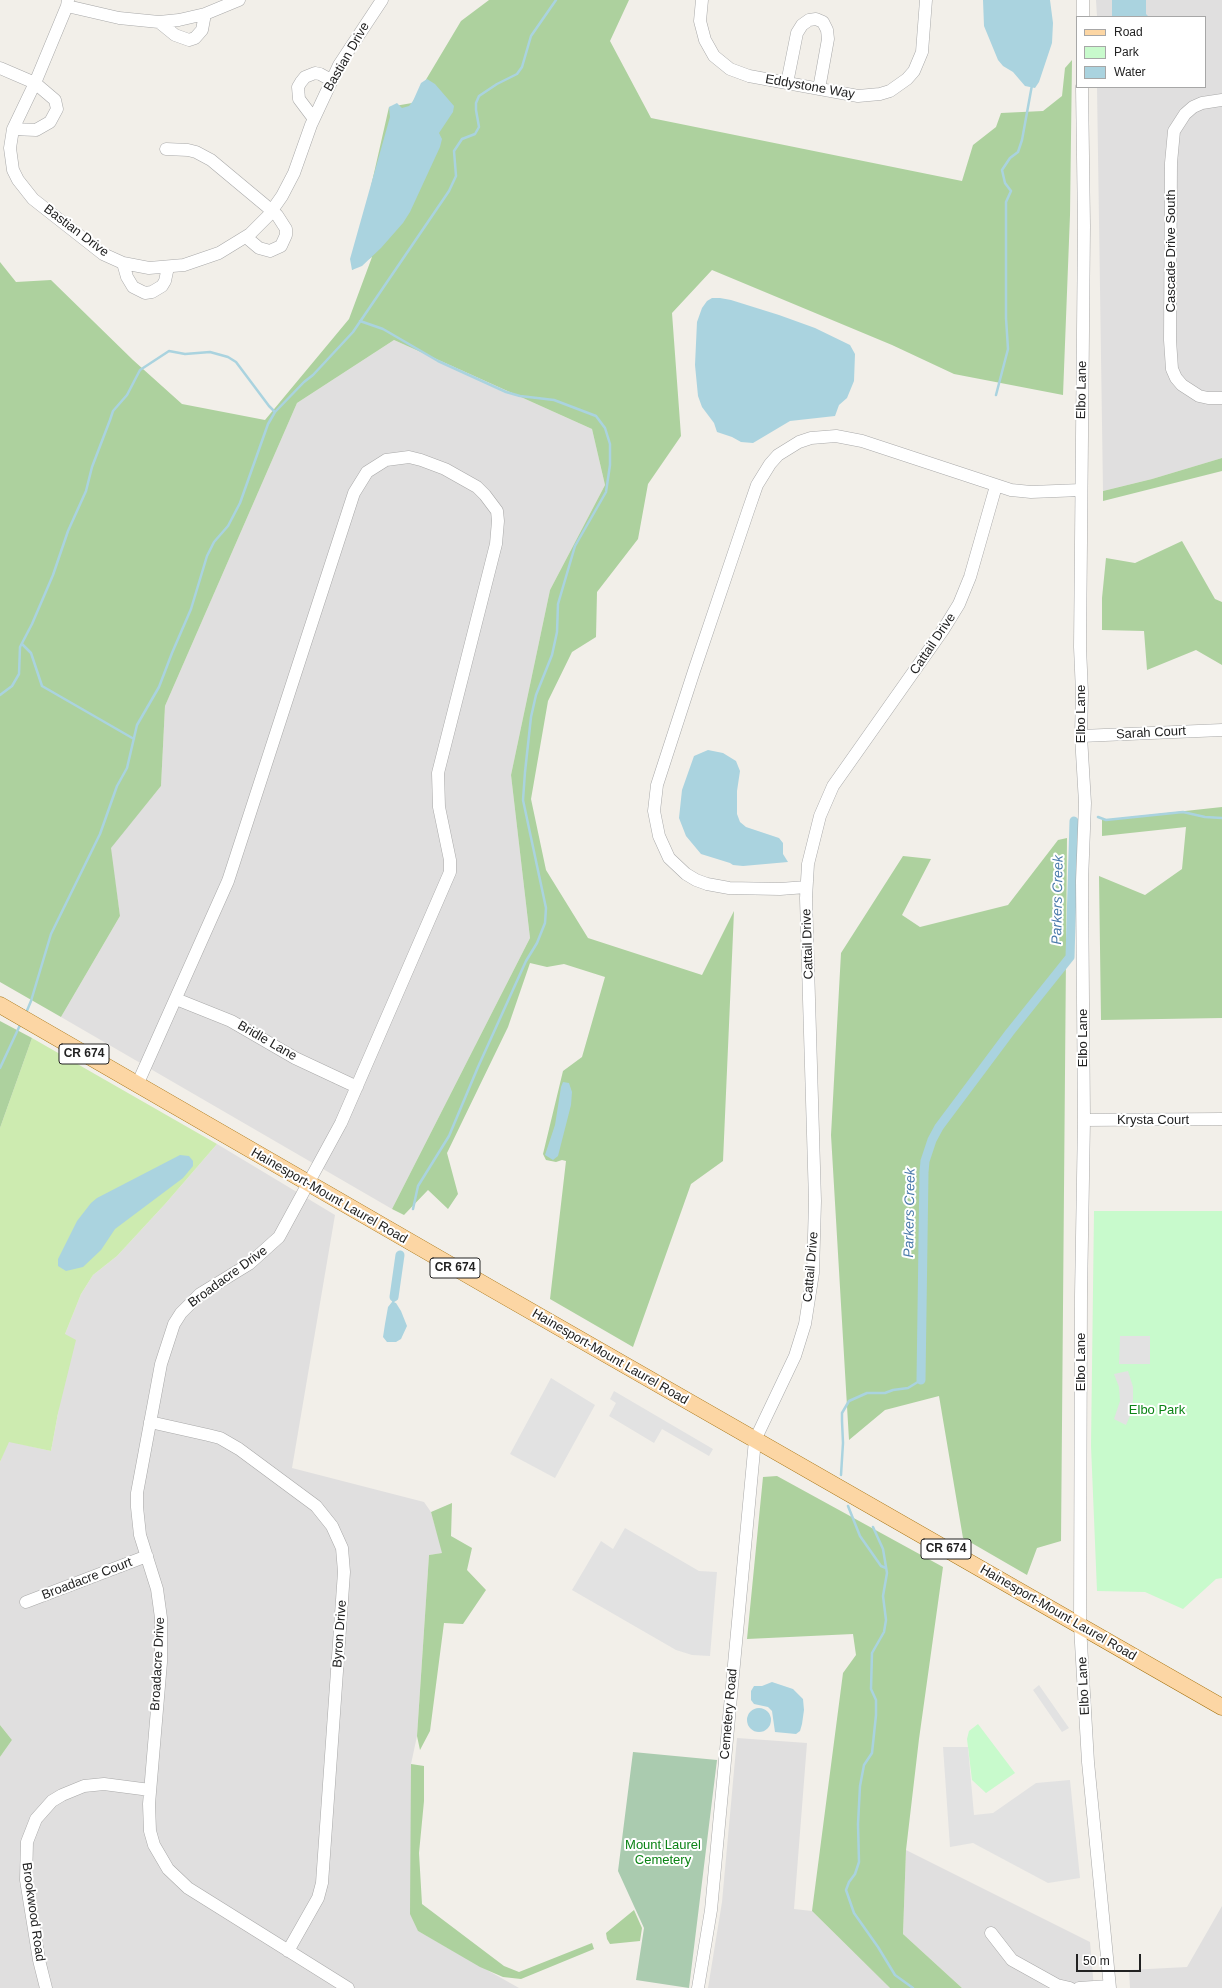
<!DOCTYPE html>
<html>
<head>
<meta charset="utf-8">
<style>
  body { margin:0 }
  #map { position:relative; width:1222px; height:1988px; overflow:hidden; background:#f2efe9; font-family:Arial,sans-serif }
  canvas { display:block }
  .legend { position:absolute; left:1076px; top:16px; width:130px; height:72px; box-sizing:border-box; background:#fff; border:1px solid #a7a7a7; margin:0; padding:5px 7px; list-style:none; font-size:12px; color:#222 }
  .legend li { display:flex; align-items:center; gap:8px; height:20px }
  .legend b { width:20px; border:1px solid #a7a7a7 }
  .scale { position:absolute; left:1076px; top:1954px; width:65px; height:18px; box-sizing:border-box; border:2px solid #222; border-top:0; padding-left:5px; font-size:12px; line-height:14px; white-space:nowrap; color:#222; -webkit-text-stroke:3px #fff; paint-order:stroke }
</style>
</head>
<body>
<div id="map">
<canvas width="1222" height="1988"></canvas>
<ul class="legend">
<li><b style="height:5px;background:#fcd6a4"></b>Road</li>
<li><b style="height:11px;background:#c8facc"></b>Park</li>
<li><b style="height:11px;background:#aad3df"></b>Water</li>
</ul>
<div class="scale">50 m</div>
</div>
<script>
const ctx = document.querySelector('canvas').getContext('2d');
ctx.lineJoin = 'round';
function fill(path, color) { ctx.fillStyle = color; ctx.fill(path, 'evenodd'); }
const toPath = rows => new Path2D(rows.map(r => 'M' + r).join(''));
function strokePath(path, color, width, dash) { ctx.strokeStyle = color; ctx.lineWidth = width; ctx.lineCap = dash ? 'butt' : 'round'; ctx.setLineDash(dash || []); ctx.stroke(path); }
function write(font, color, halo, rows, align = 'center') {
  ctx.font = font + ' Arial,sans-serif'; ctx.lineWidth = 4; ctx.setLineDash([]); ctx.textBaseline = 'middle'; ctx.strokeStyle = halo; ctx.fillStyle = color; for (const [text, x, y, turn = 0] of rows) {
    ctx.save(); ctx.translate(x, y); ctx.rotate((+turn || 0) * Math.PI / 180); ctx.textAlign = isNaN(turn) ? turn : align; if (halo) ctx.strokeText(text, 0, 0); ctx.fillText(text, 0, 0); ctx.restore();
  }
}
const residential = toPath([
  [1096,0,1222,0,1222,458,1152,479,1103,491,1097,87,1205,87,1205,17,1097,17],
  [394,340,592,429,605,485,550,590,511,775,530,938,392,1209,61,1017,120,916,110,848,161,786,165,706,297,403],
  [217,1144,335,1215,292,1468,424,1502,431,1512,443,1553,429,1555,417,1736,411,1764,418,1931,519,1988,0,1988,0,1757,12,1740,0,1725,0,1462,8,1441,51,1451,58,1413,65,1334,81,1294,93,1275,117,1256,166,1203],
  [737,1738,807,1743,794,1909,812,1911,890,1988,708,1988,722,1902],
  [906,1850,1090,1942,1094,1988,962,1988,903,1934],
  [1222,1906,1222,1988,1130,1988,1129,1970,1187,1967]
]);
const grass = toPath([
  [32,1038,217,1144,166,1203,117,1256,93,1275,81,1294,65,1334,76,1340,58,1413,51,1451,9,1442,0,1462,0,1128]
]);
const forest = toPath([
  [489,0,629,0,610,41,651,118,962,181,973,145,996,127,1001,113,1043,111,1062,96,1065,68,1072,60,1070,215,1063,395,954,374,892,345,712,270,672,313,681,436,648,484,638,539,597,592,596,637,572,652,548,701,531,799,546,870,588,938,702,975,734,911,723,1161,691,1184,633,1347,550,1299,566,1161,562,1160,556,1162,546,1160,543,1154,563,1071,582,1057,605,977,564,964,547,967,530,963,508,1027,447,1153,458,1194,448,1209,428,1190,404,1215,392,1209,530,938,511,775,550,590,605,485,592,429,394,340,297,403,165,706,161,786,111,848,120,916,61,1017,0,982,0,262,16,282,51,280,133,360,182,404,265,420,349,319,372,257,352,270,389,107,412,103,461,21],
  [1222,458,1222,471,1103,501,1103,491,1152,479],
  [1182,541,1215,599,1222,602,1222,665,1196,650,1147,670,1144,631,1102,630,1102,598,1106,558,1135,563],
  [1222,807,1222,1018,1101,1020,1099,876,1145,895,1182,869,1186,827,1102,836,1102,820],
  [1067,838,1061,1541,1037,1548,1027,1575,963,1538,939,1396,885,1410,849,1440,831,1135,841,953,903,856,931,859,902,915,920,927,1008,905,1058,840],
  [0,1021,32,1038,0,1128],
  [777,1476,943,1567,919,1739,906,1850,903,1934,962,1988,890,1988,812,1911,843,1673,856,1655,853,1634,747,1639,763,1477],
  [452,1503,451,1536,472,1548,467,1570,486,1590,463,1624,444,1623,430,1731,420,1750,417,1736,429,1555,442,1553,431,1512],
  [0,1725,12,1740,0,1757],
  [411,1764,424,1766,424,1801,419,1853,422,1904,504,1966,519,1972,592,1943,594,1949,521,1979,503,1977,480,1967,418,1931,410,1914],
  [634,1910,642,1928,640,1941,610,1944,607,1939,606,1933]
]);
const cemetery = toPath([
  [633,1752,717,1760,689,1988,636,1980,644,1928,618,1871]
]);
const park = toPath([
  [1094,1211,1222,1211,1222,1578,1216,1579,1183,1609,1145,1592,1097,1591,1091,1446],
  [978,1724,1015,1773,986,1793,972,1780,967,1739,969,1731]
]);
const parking = toPath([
  [1120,1336,1150,1336,1150,1364,1119,1364],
  [1128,1371,1133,1387,1133,1399,1132,1411,1126,1425,1114,1419,1120,1401,1119,1387,1114,1374],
  [551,1378,595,1405,555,1478,510,1454],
  [614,1391,713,1449,709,1456,662,1429,654,1443,609,1416,616,1403,610,1399],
  [625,1528,699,1571,717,1572,710,1656,692,1655,676,1650,572,1590,601,1541,613,1549],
  [1039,1685,1069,1728,1062,1732,1033,1690],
  [943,1747,968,1747,974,1815,993,1813,1036,1783,1070,1780,1080,1878,1048,1883,973,1843,950,1847]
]);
const water = toPath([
  [983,0,1050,0,1053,23,1052,43,1039,82,1035,88,1025,86,1013,72,1003,66,998,60,984,26],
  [1112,0,1146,0,1146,14,1149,17,1112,17],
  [427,79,435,84,454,106,453,112,439,133,442,139,440,147,410,212,403,223,381,248,362,266,352,270,350,259,390,117,389,107,397,103,402,108,409,106,413,101,421,83],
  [712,298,720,298,731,300,779,315,815,328,850,345,855,354,854,381,847,398,839,405,835,416,790,421,753,443,741,442,732,437,717,432,714,423,702,407,698,396,695,365,697,322,702,308,707,301],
  [708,750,723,753,736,761,740,771,737,791,737,814,740,822,746,827,779,838,783,843,783,854,788,862,743,866,733,865,730,863,701,854,686,836,679,818,682,790,694,756],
  [563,1082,569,1083,572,1092,571,1105,558,1156,553,1160,545,1155,555,1125,561,1087],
  [180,1155,189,1156,193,1161,193,1166,183,1178,115,1229,101,1250,83,1267,66,1271,58,1266,58,1259,77,1221,91,1203,97,1198],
  [392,1302,396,1303,401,1311,407,1326,401,1339,396,1342,387,1342,383,1337,385,1324,388,1307],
  [772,1682,793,1689,803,1699,804,1710,802,1724,800,1731,796,1734,775,1732,772,1711,768,1707,754,1704,751,1700,751,1691,754,1686,762,1686],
  '747 1720a12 12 0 1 1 24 0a12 12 0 1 1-24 0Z'
]);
const stream = toPath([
  [360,321,383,329,438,361,506,392,520,396,554,400,596,416,605,428,610,444,610,465,606,492,575,546,558,604,557,632,552,655,536,695,531,717,525,772,523,800,546,908,545,923,537,943,526,961,478,1067,449,1136,418,1186,413,1209],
  [996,395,1008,349,1006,318,1006,202,1011,191,1005,183,1002,170,1010,158,1018,152,1022,140,1032,85],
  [22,644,31,653,42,686,134,739],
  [0,695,12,686,19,674,20,647,32,624,53,575,68,531,86,491,92,467,110,420,113,411,127,395,140,370,169,351,185,354,210,352,228,357,236,362,269,406,275,412],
  [1098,817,1106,820,1183,812,1205,817,1222,818],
  [26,1013,31,1001,51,934,100,834,117,786,127,768,137,725,159,687,172,653,191,609,207,556,214,542,228,526,240,503,268,424,275,412,304,382,313,375,353,332,449,191,456,176,454,151,462,139,475,134,479,127,476,110,476,103,479,96,497,84,517,74,522,67,531,36,556,0],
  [0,1068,21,1023],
  [393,1304,394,1297],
  [841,1475,843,1443,842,1421,842,1413,849,1401,867,1393,885,1393,893,1390,908,1388,921,1380],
  [848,1506,860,1536,881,1566,886,1568],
  [873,1527,883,1549,887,1573,883,1596,886,1620,884,1632,872,1653,871,1689,876,1700,876,1715,872,1753,864,1765,860,1786,858,1824,859,1862,855,1874,849,1882,846,1890,854,1913,878,1947,895,1975,913,1988]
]);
const canal = toPath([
  [394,1297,400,1255],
  [921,1380,924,1172,925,1161,932,1140,939,1127,1010,1032,1070,957,1074,821]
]);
const minor = toPath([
  [68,0,67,6,35,83,13,129,10,148,13,170,18,180,33,199,103,254,123,263,149,268,184,265,219,253,250,234,268,216,282,196,294,173,311,125,339,65,382,0],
  [702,0,700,21,705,40,714,56,730,69,749,76,858,96,880,94,890,91,907,79,914,71,922,52,926,0],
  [67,6,119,18,159,22,179,20,205,14,239,0],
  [1083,17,1083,0],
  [159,22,175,35,189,40,195,38,202,30,205,14],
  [0,68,35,83,55,100,57,109,50,122,36,130,13,129],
  [787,83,797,33,802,25,809,20,816,19,823,22,827,30,828,39,819,89],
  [1082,87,1084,226,1080,647,1082,693,1081,736,1085,803,1082,881,1084,1120,1081,1295,1080,1626,1088,1762,1110,1988],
  [1222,100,1202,103,1193,107,1185,114,1174,131,1171,163,1170,340,1172,369,1176,378,1182,385,1199,396,1208,398,1222,398],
  [314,119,299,99,298,87,301,82,305,77,315,73,320,74,331,80],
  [166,149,188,150,196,152,211,160,277,215,286,229,286,235,281,246,270,251,259,248,246,237],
  [123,263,127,277,133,287,145,293,152,292,162,286,165,281,168,267],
  [1081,736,1222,730],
  [806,887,780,889,729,888,707,884,696,880,686,874,669,858,659,836,654,811,657,785,694,671,748,511,757,485,770,464,778,455,799,442,811,438,836,436,862,441,1011,490,1031,492,1081,490],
  [176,999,231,1021,295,1058,357,1087],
  [137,1085,228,881,354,493,367,472,386,460,409,457,421,460,445,469,477,487,485,495,497,511,498,521,496,544,438,773,439,807,450,860,450,872,341,1123,279,1237,249,1264,200,1294,181,1313,174,1324,161,1364,137,1493,137,1507,140,1535,157,1589,161,1618,161,1662,149,1804,150,1831,154,1845,168,1869,188,1888,348,1988],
  [1084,1120,1222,1119],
  [150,1422,208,1435,220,1438,239,1449,316,1506,332,1526,342,1548,344,1572,322,1883,318,1898,288,1951],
  [26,1602,147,1556],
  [991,1933,1012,1960,1057,1985,1070,1988],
  [46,1988,39,1960,26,1880,27,1842,36,1819,52,1801,62,1795,84,1786,104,1784,150,1790],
  [698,1988,711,1910,755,1440,795,1356,805,1324,813,1273,815,1201,806,898,808,864,820,816,833,786,943,630,959,604,970,577,996,486],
  [1079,1988,1109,1986]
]);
const major = toPath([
  [0,1005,492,1289,1222,1707]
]);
const shields = [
  [84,1054,50],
  [455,1268,50],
  [946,1549,50]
];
const shieldNames = [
  ["CR 674",84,1054],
  ["CR 674",455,1268],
  ["CR 674",946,1549]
];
const streetNames = [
  ["Bastian Drive",347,57,-60],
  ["Eddystone Way",810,87,10],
  ["Bastian Drive",76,231,37],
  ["Cascade Drive South",1171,251,-90],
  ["Elbo Lane",1082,390,-89],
  ["Cattail Drive",933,644,-56],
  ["Elbo Lane",1081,714,-90],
  ["Sarah Court",1151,733,-3],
  ["Cattail Drive",808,944,-92],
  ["Elbo Lane",1083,1038,-90],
  ["Bridle Lane",267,1041,30],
  ["Krysta Court",1153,1120],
  ["Hainesport-Mount Laurel Road",329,1196,30],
  ["Cattail Drive",811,1267,-85],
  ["Broadacre Drive",228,1277,-36],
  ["Hainesport-Mount Laurel Road",610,1357,30],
  ["Elbo Lane",1081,1362,-90],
  ["Broadacre Court",87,1579,-21],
  ["Hainesport-Mount Laurel Road",1058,1613,30],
  ["Byron Drive",340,1634,-86],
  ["Broadacre Drive",158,1664,-87],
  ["Elbo Lane",1084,1686,-93],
  ["Cemetery Road",729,1714,-85],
  ["Brookwood Road",33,1912,82]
];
const parkNames = [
  ["Elbo Park",1157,1410],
  ["Mount Laurel",663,1845],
  ["Cemetery",663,1860]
];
const waterNames = [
  ["Parkers Creek",1058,900,-89],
  ["Parkers Creek",910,1213,-89]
];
fill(residential, '#e0dfdf');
fill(grass, '#cdebb0');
fill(forest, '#add19e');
fill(cemetery, '#aacbaf');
fill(park, '#c8facc');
fill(parking, '#e2e2e2');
fill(water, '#aad3df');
strokePath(stream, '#aad3df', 2.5);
strokePath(canal, '#aad3df', 9);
strokePath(minor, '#a9a9a9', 13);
strokePath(major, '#a06b00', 17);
strokePath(minor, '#fff', 12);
strokePath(major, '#fcd6a4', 16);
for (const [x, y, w] of shields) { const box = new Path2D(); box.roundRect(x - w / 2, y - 10, w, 20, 3); ctx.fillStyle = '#fff'; ctx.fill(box); strokePath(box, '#222', 1); }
write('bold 12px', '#222', null, shieldNames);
write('13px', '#222', '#fff', streetNames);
write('13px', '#0c8416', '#fff', parkNames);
write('italic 14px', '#4a7aab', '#fff', waterNames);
</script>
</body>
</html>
